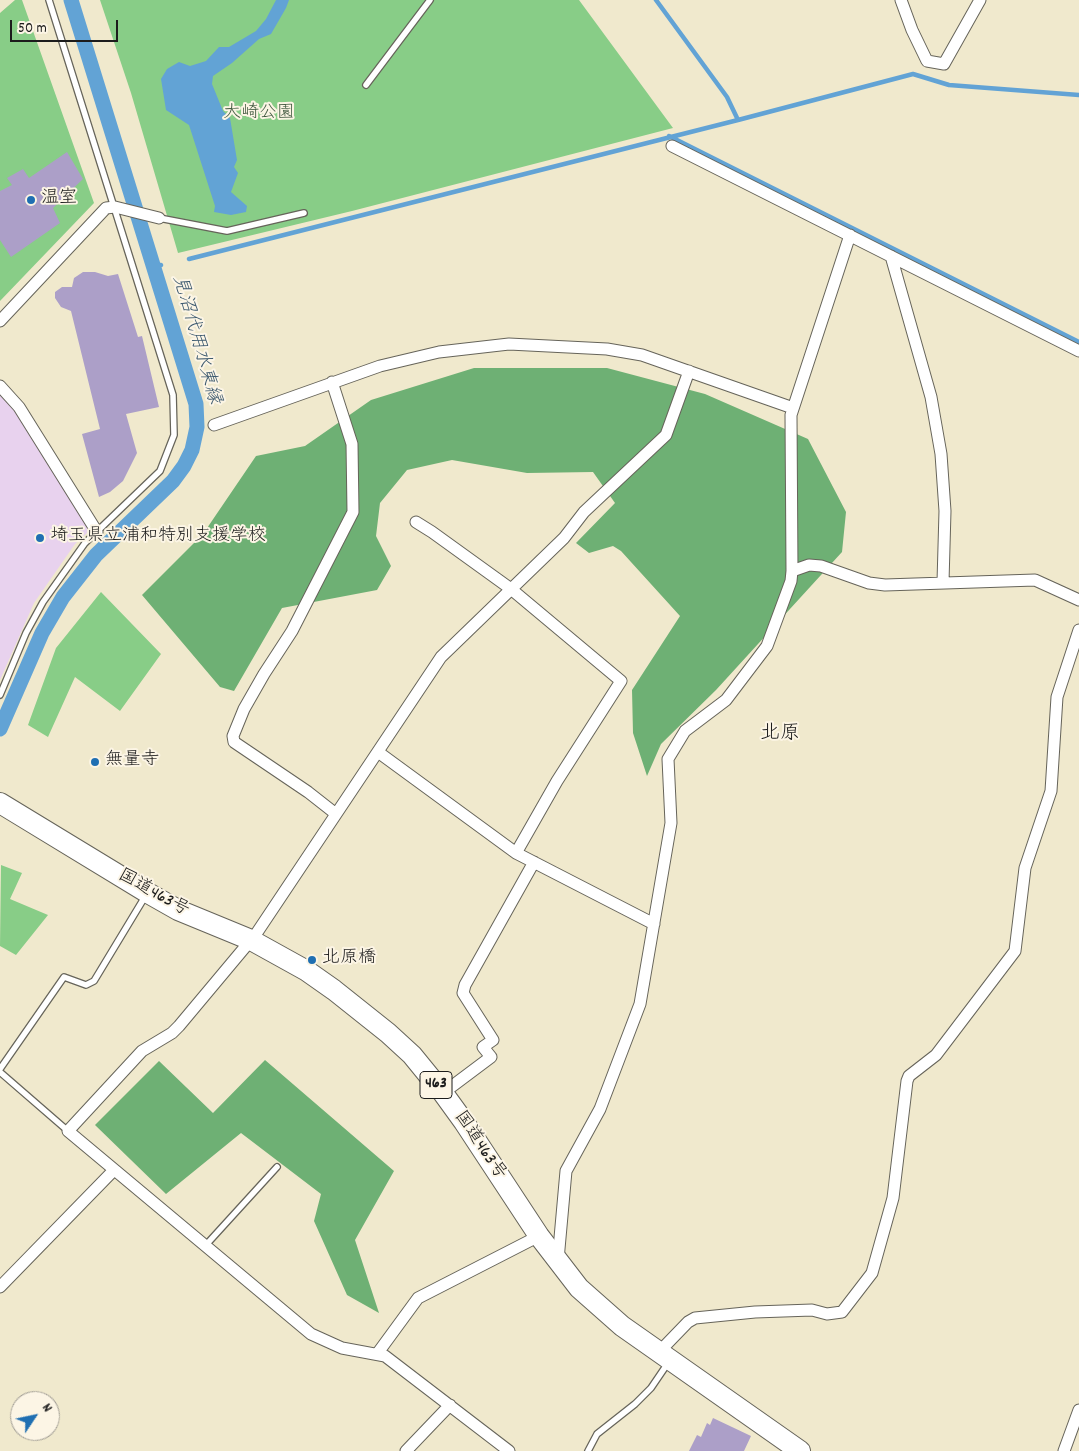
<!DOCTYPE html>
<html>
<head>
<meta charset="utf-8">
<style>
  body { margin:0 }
  #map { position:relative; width:1079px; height:1451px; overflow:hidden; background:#f0e9cd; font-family:Dekko,sans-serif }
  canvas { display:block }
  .north { position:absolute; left:10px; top:1391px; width:50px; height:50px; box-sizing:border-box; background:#fcf5e5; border:1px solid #a29e95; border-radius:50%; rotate:56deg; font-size:14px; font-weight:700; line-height:20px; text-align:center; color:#1c1c1c }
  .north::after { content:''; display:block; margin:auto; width:18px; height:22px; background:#1f6fb2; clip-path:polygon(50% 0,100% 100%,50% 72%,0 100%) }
  .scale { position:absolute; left:10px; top:20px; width:108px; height:22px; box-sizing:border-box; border:2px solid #1c1c1c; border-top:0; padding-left:6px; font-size:15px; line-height:18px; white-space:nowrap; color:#1c1c1c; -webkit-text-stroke:4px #fcf5e5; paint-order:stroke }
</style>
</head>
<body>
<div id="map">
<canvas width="1079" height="1451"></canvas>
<div class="north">N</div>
<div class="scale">50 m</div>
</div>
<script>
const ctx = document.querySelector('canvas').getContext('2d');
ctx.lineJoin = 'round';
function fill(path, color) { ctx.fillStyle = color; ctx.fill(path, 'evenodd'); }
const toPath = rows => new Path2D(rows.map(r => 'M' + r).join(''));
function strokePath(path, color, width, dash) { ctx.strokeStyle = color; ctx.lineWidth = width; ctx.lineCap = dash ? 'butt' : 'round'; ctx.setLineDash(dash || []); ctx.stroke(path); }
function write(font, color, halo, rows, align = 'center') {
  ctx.font = font + ' Dekko,"Klee One",sans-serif'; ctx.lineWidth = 4; ctx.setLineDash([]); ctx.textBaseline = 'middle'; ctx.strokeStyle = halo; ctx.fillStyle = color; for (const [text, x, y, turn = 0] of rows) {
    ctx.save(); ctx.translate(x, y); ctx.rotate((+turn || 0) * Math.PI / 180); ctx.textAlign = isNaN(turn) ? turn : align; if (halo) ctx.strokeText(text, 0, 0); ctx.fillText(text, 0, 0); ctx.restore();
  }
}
const built = toPath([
  [0,394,19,414,87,525,87,533,75,544,34,603,0,680]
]);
const green = toPath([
  [15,0,22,0,94,203,0,301,0,13],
  [100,0,579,0,673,128,352,211,178,253,131,93],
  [101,592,161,654,120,711,75,677,48,737,28,725,56,648],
  [1,865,22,873,10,899,48,915,16,955,0,946]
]);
const forest = toPath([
  [474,368,607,368,705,394,808,439,846,512,842,552,716,690,661,744,647,776,633,733,632,690,680,616,621,551,613,546,589,553,576,543,615,503,593,472,527,473,452,460,407,470,380,503,376,536,391,566,377,590,282,608,234,691,220,687,142,595,203,534,256,456,305,446,371,400],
  [265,1060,394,1171,355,1240,379,1313,347,1295,314,1221,321,1194,241,1133,166,1194,95,1125,159,1061,213,1113]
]);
const water = toPath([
  [276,0,289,0,286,8,271,34,259,39,232,63,213,76,212,84,223,111,230,118,237,160,234,167,238,173,231,192,247,206,246,212,231,215,214,212,215,206,189,125,166,110,161,79,167,69,179,62,190,66,206,61,219,47,229,47,256,31,266,19]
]);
const stream = toPath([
  [738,120,913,74,949,85,1079,95],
  [669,136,1079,342],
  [189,259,738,120,727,97,656,0],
  [153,267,161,265]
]);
const canal = toPath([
  [0,729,42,633,63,597,96,555,173,481,184,466,192,450,197,427,196,404,71,0]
]);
const building = toPath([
  [67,152,83,179,53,208,60,223,11,257,0,240,0,191,12,185,7,178,23,169,29,178],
  [83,272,95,272,108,276,118,274,138,337,142,336,159,407,126,414,137,453,123,481,110,492,99,497,82,434,100,429,71,311,61,307,55,298,55,292,62,287,72,287,74,278],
  [713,1418,751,1436,744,1451,689,1451,697,1435,701,1437,707,1423,710,1425]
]);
const lane = toPath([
  [366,85,430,0],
  [159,218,227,231,304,213],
  [0,695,26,633,43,602,85,543,160,471,174,435,173,395,49,0],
  [0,1069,64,977,86,985,94,981,146,895],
  [0,1072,68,1131],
  [205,1246,277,1167],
  [588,1451,597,1434,635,1404,651,1388,668,1363]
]);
const street = toPath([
  [901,0,912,30,927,61,944,64,980,0],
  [672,146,1079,351],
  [891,256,931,397,941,454,945,511,943,582],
  [0,321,106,208,115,207,159,218],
  [332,382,352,444,353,512,292,631,264,674,244,709,233,736,234,742,308,792,336,814],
  [0,386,19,407,97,532],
  [214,425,380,366,439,352,509,344,607,349,642,355,793,408],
  [416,522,432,532,511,589,621,681,557,781,516,853],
  [792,571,809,565,821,566,869,583,885,585,1035,580,1079,600],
  [378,752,516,853,654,924],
  [443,1093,491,1057,483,1047,493,1040,463,993,465,985,534,862],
  [558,1260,566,1171,600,1109,640,1004,671,823,668,759,685,731,726,700,767,646,791,581,792,571,791,415,850,235],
  [0,1287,114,1170],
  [659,1352,688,1322,695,1318,755,1312,812,1310,827,1314,842,1312,872,1273,893,1198,907,1081,909,1076,936,1055,1015,951,1025,868,1051,791,1057,697,1079,630],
  [377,1354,418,1298,539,1236],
  [406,1451,450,1405],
  [509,1451,385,1356,342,1348,311,1334,68,1131,142,1051,172,1033,179,1026,256,934,441,657,564,538,584,512,666,435,689,371],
  [1064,1451,1079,1410]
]);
const highway = toPath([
  [0,803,148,893,178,910,251,940,307,971,334,990,388,1033,412,1055,443,1093,464,1122,539,1236,579,1288,622,1326,800,1451]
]);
const markers = [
  [31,200,5,"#1f6fb2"],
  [40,538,5,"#1f6fb2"],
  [95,762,5,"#1f6fb2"],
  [312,960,5,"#1f6fb2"]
];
const shields = [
  [436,1085,32]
];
const shieldNames = [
  ["463",436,1085]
];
const parkNames = [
  ["大崎公園",259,115]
];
const poiNames = [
  ["温室",41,200],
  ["埼玉県立浦和特別支援学校",50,538],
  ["無量寺",105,762],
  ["北原橋",322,960]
];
const streetNames = [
  ["国道463号",153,894,29],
  ["国道463号",479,1146,56]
];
const waterNames = [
  ["見沼代用水東縁",195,340,74]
];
const quarterNames = [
  ["北原",780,735]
];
fill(built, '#e8d2ee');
fill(green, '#88cd87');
fill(forest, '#6eb074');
fill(water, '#62a3d5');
strokePath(stream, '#62a3d5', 4.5);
strokePath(canal, '#62a3d5', 15);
fill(building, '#ac9fc8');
strokePath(lane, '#66645a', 8);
strokePath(street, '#66645a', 13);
strokePath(highway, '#66645a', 22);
strokePath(lane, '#fff', 5.5);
strokePath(street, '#fff', 11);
strokePath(highway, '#fff', 20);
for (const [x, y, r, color] of markers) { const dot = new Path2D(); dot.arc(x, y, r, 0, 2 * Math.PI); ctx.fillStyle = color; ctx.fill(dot); strokePath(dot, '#fcf5e5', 2); }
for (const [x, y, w] of shields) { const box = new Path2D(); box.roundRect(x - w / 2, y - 13.5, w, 27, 4); ctx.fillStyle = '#fcf5e5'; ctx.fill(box); strokePath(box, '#1c1c1c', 1); }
write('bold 16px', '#1c1c1c', null, shieldNames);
write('18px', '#425a41', '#fcf5e5', parkNames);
write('18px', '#1c1c1c', '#fcf5e5', poiNames, 'left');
write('18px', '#1c1c1c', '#fcf5e5', streetNames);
write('italic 19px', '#3c596f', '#fcf5e5', waterNames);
write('20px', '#1c1c1c', '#fcf5e5', quarterNames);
</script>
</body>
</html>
